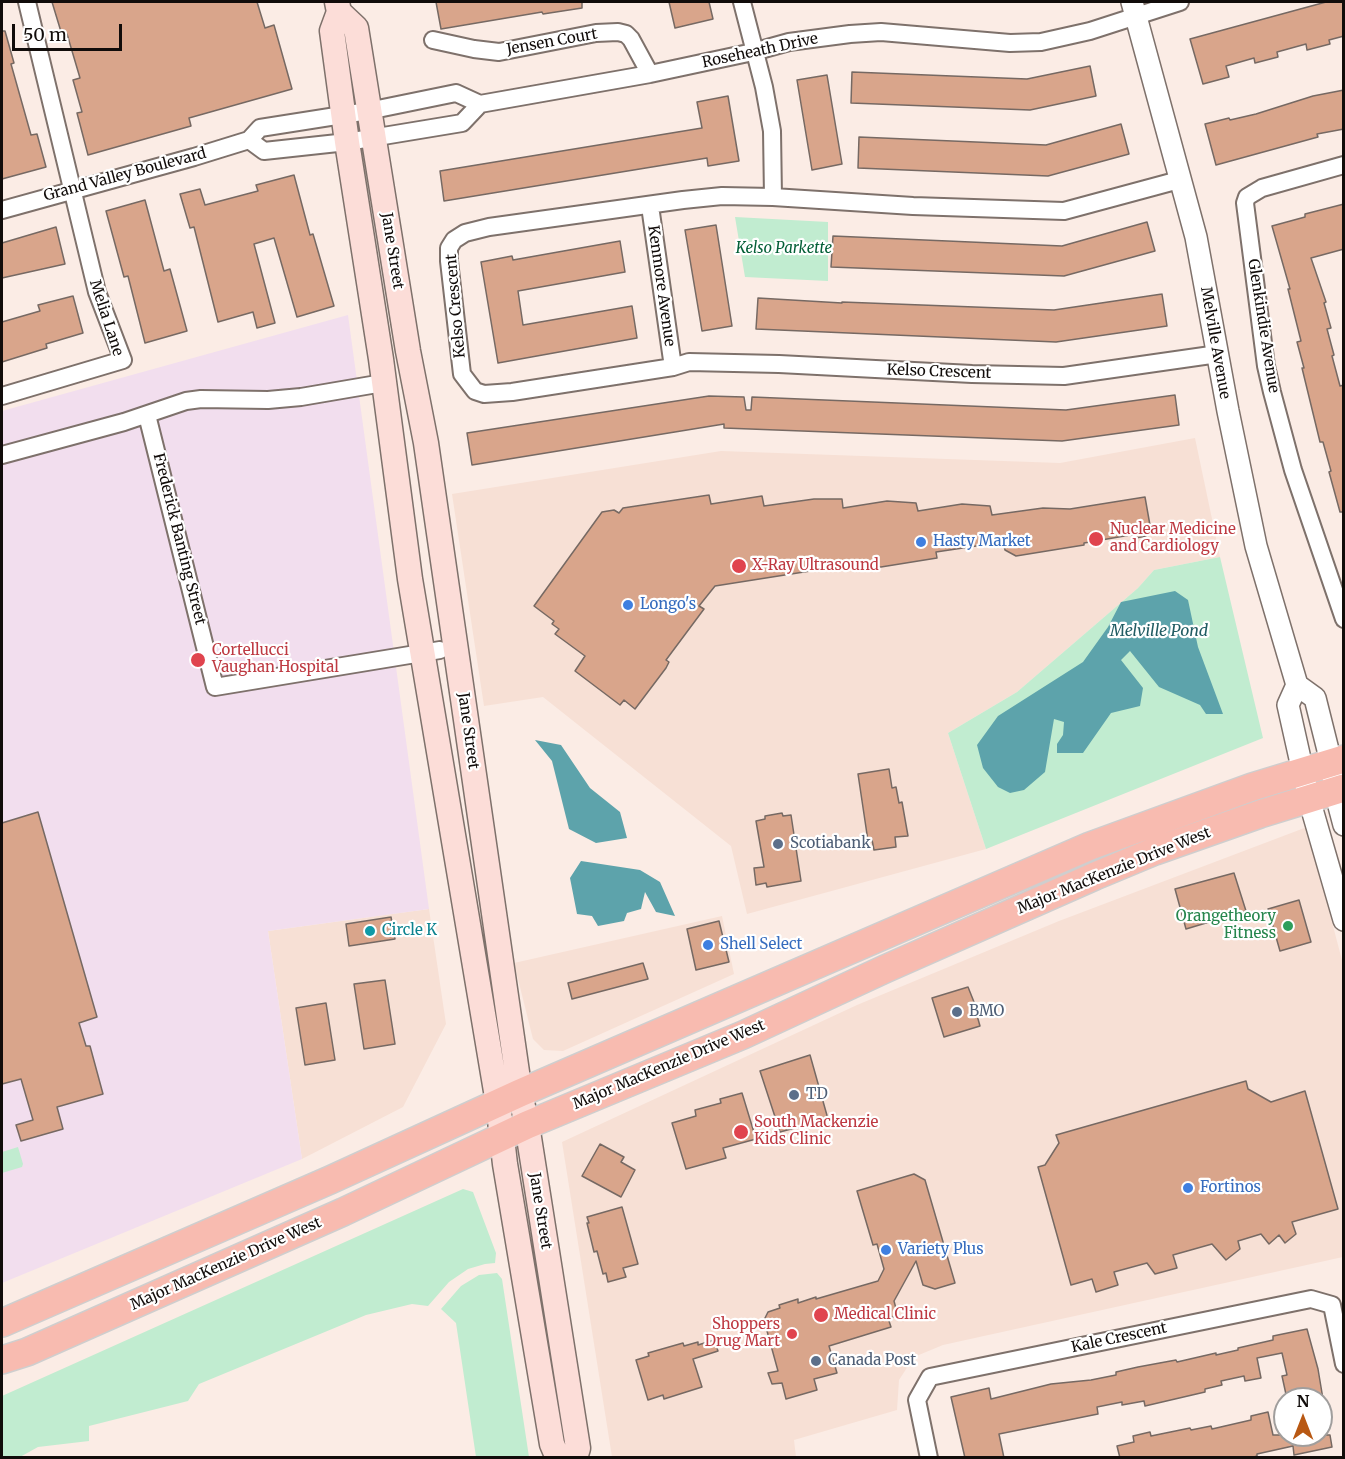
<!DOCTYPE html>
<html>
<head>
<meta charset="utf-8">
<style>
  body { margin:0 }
  #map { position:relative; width:1345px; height:1459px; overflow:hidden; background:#fbece5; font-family:Merriweather,serif }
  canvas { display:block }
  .frame { position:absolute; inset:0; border:3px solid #110c0a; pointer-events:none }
  .north { position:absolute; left:1273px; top:1387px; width:60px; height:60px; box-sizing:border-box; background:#fff; border:2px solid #a09e9d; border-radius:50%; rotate:0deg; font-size:16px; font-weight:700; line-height:24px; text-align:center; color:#110c0a }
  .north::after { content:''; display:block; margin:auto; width:21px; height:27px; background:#b85813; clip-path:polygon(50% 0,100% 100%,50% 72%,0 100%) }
  .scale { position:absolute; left:12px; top:24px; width:110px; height:27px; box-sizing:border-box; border:3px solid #110c0a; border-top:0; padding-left:8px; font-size:18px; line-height:21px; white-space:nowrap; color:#110c0a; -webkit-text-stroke:4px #fff; paint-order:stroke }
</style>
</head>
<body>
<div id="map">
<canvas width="1345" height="1459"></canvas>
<div class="frame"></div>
<div class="north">N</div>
<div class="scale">50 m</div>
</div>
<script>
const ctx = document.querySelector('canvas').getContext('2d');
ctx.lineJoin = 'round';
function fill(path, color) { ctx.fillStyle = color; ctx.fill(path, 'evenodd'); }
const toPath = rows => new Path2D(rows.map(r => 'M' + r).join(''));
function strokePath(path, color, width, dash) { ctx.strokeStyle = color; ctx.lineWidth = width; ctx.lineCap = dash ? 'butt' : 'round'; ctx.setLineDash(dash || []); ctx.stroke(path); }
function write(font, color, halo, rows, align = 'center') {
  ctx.font = font + ' Merriweather,serif'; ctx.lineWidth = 4.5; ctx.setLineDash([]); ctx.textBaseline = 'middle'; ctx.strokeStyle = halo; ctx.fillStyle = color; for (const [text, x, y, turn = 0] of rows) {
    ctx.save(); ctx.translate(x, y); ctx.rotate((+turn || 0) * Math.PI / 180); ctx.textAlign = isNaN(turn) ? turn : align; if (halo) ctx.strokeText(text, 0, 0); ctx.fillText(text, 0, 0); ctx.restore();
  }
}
const built = toPath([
  [1195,438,1220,557,1154,570,1138,588,1017,692,948,733,986,849,747,914,731,846,543,697,484,706,452,494,721,451,1060,463],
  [1307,827,1343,964,1343,1257,943,1345,914,1357,899,1380,897,1410,794,1440,796,1457,612,1457,562,1142,857,1005,1059,921],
  [429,909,446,1024,403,1107,302,1159,268,931],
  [722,916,734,974,563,1051,544,1050,533,1039,514,963]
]);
const medical = toPath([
  [348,315,429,909,268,931,302,1159,2,1283,2,411]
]);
const green = toPath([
  [735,217,828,222,828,281,745,277],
  [1220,557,1263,738,986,849,948,733,1017,692,1138,588,1154,570],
  [18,1147,23,1164,22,1167,2,1173,2,1152],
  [463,1189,473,1192,496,1253,495,1263,485,1264,468,1269,449,1282,428,1306,412,1304,366,1315,199,1384,188,1401,89,1426,89,1441,38,1447,20,1457,2,1457,2,1396],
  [497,1273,502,1279,529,1457,476,1457,456,1323,441,1309,461,1286,479,1275]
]);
const water = toPath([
  [1175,591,1188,600,1198,647,1223,714,1206,714,1200,705,1159,687,1130,651,1121,660,1143,688,1140,706,1111,713,1083,753,1057,753,1057,744,1063,735,1064,722,1054,719,1045,772,1024,790,1010,793,998,787,983,768,977,745,998,716,1083,662,1108,627,1121,602],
  [535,740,561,745,590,788,620,812,627,838,596,843,569,829,552,761],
  [581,861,640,870,660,882,675,916,656,912,645,892,641,909,627,913,624,921,598,926,592,916,577,914,570,878]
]);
const building = toPath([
  [52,2,257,2,265,28,274,25,292,89,189,118,191,126,88,155,77,113,82,112,73,80,80,78,67,34,62,35,52,2],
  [436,2,582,2,582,8,543,14,542,12,441,29,436,2],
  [669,2,709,2,713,19,675,28,669,2],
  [1326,2,1344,2,1344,36,1329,40,1330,44,1307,50,1306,44,1277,52,1278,57,1255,63,1254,58,1226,66,1229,77,1203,84,1190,39,1326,2],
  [2,31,5,31,14,63,11,64,31,135,37,134,46,167,2,179,2,31],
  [1090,66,1096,96,1030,110,851,103,852,72,1027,79,1090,66],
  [827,75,842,164,812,170,797,80,827,75],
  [1344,90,1344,129,1317,134,1318,137,1216,165,1205,124,1229,118,1230,120,1256,114,1313,96,1344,90],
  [728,96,739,161,708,166,707,158,444,201,440,171,702,128,697,102,728,96],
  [1121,124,1129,154,1048,176,858,168,859,137,1046,145,1121,124],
  [294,175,310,235,313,234,334,306,297,317,274,238,254,244,275,323,257,328,253,312,218,322,194,227,190,228,180,194,200,189,205,205,258,191,256,185,294,175],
  [145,200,164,271,170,269,187,331,145,343,128,276,124,277,106,211,145,200],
  [1344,204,1344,249,1311,258,1326,302,1324,303,1331,328,1327,329,1334,355,1332,356,1340,386,1344,385,1344,512,1340,512,1329,472,1331,471,1323,442,1320,442,1302,368,1304,368,1297,342,1301,341,1288,289,1290,289,1272,226,1305,217,1305,214,1344,204],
  [1147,222,1155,251,1064,276,831,267,833,236,1062,246,1147,222],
  [716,225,732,326,702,331,685,230,716,225],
  [56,227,65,264,2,278,2,243,56,227],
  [620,241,625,272,518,291,523,325,632,306,637,338,498,363,481,262,512,256,513,260,620,241],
  [1162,294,1167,326,1056,342,756,329,758,298,842,303,842,302,1054,310,1162,294],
  [73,296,83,333,46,344,47,348,2,362,2,322,40,311,38,305,73,296],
  [1175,395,1179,425,1062,441,724,428,724,424,472,465,467,433,709,396,744,397,746,410,751,410,752,397,1066,410,1175,395],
  [709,495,711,504,762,496,764,506,814,499,842,499,843,508,887,501,916,503,918,511,962,504,990,506,992,515,1043,508,1070,509,1145,497,1151,531,1146,536,1136,538,1136,534,1084,543,1084,545,1016,556,1005,550,1003,542,936,552,937,558,856,571,842,566,715,586,699,606,704,609,666,660,669,662,666,668,635,709,624,700,620,705,575,671,585,656,555,634,559,629,552,624,554,621,534,606,602,512,614,510,619,513,623,508,709,495],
  [889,769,892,788,896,787,899,803,902,802,908,836,895,837,896,847,874,850,872,840,868,841,858,774,889,769],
  [38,812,97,1017,79,1023,86,1046,90,1046,103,1094,57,1107,63,1129,21,1141,16,1125,33,1120,21,1079,2,1084,2,823,38,812],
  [782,813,783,816,791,815,801,881,767,887,766,883,756,885,754,868,764,867,756,821,765,819,765,816,782,813],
  [1234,873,1246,911,1186,929,1175,889,1234,873],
  [1299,900,1311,942,1280,951,1268,909,1299,900],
  [391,917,395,939,349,946,346,924,391,917],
  [719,921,729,962,696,970,687,929,719,921],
  [643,963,648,979,572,999,568,983,643,963],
  [385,980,395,1044,364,1049,354,984,385,980],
  [968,987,978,1012,976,1012,980,1026,944,1037,932,998,968,987],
  [326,1003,335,1060,305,1065,296,1008,326,1003],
  [810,1055,828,1119,780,1132,760,1071,810,1055],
  [1246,1081,1248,1089,1271,1102,1305,1091,1338,1209,1292,1222,1296,1234,1285,1243,1279,1235,1269,1244,1261,1234,1238,1241,1240,1249,1226,1260,1212,1244,1173,1255,1177,1268,1155,1274,1147,1263,1114,1272,1118,1285,1096,1292,1092,1279,1071,1285,1038,1167,1045,1165,1059,1143,1056,1135,1246,1081],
  [742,1093,756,1139,723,1148,726,1158,686,1169,672,1123,696,1116,695,1110,721,1103,720,1099,742,1093],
  [600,1144,624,1157,621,1162,635,1170,621,1197,582,1176,600,1144],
  [914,1174,925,1180,955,1283,935,1289,923,1285,916,1261,894,1301,898,1316,888,1318,891,1327,829,1346,837,1373,814,1379,817,1390,786,1399,782,1383,772,1384,768,1373,778,1371,764,1320,768,1312,780,1308,779,1305,798,1299,798,1303,816,1297,816,1299,878,1281,884,1269,877,1244,873,1245,857,1191,914,1174],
  [622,1207,638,1264,623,1268,626,1277,608,1282,606,1273,603,1274,597,1251,594,1252,587,1223,589,1223,587,1217,622,1207],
  [1307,1329,1318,1369,1323,1399,1287,1399,1282,1376,1287,1375,1282,1353,1257,1358,1261,1378,1245,1381,1244,1376,1221,1381,1222,1385,1205,1389,1205,1392,1145,1406,1144,1401,1122,1405,1122,1402,1097,1407,1098,1414,999,1434,1004,1458,965,1458,951,1397,989,1388,991,1399,1051,1384,1091,1380,1116,1375,1116,1372,1138,1367,1176,1360,1177,1362,1216,1353,1216,1355,1238,1350,1238,1348,1273,1340,1273,1336,1307,1329],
  [714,1340,718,1351,693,1359,702,1387,664,1399,663,1395,648,1400,636,1360,649,1356,648,1353,683,1343,684,1346,698,1342,698,1345,714,1340],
  [1268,1412,1273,1435,1330,1435,1332,1447,1294,1455,1293,1446,1257,1454,1257,1456,1251,1458,1120,1458,1117,1446,1134,1442,1133,1436,1150,1432,1151,1436,1190,1428,1191,1430,1211,1426,1212,1429,1251,1420,1251,1416,1268,1412]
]);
const minor = toPath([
  [742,2,764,87,772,131,773,197],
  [433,40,474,49,499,52,596,33,618,32,626,34,631,39,650,74],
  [249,140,264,151,347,142,462,123,480,104],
  [1344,165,1262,188,1247,197,1245,203,1266,366,1272,392,1293,470,1344,619],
  [1179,180,1064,211,913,206,773,197,722,196,683,200,489,227,465,233,454,240,449,248,449,261,462,374,475,391,484,394,512,392,673,367,689,362,779,364,972,374,1064,376,1218,354],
  [650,206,673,367],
  [2,210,194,157,249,140,260,128,368,111,456,93,480,104,650,74,753,52,789,42,850,34,881,32,1010,43,1041,42,1090,31,1180,2],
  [2,396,123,360,97,292,27,2],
  [147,415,215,687,440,650],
  [2,455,124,422,186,401,201,399,268,400,301,397,383,383],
  [929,1458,917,1400,930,1377,1311,1299,1332,1305,1344,1364]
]);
const tertiary = toPath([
  [1132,2,1196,237,1228,411,1256,546,1297,685,1315,698,1331,762,1335,791,1344,825],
  [1297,685,1288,705,1309,799,1344,920]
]);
const secondary = toPath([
  [337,2,339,12,332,31,347,142,381,359,410,579,498,1103,505,1164,552,1444,558,1458],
  [339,12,356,28,408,351,426,443,520,1093,527,1125,578,1448,575,1458]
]);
const primary = toPath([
  [2,1323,330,1180,520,1093,1090,846,1252,787,1344,759],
  [2,1360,27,1352,343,1212,527,1125,743,1035,885,969,1095,876,1155,851,1260,814,1344,788]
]);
const markers = [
  [1096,539,8,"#e0444e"],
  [921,542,6,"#3f7fe0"],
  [739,566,8,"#e0444e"],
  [628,605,6,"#3f7fe0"],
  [198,660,8,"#e0444e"],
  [778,844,6,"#5c6f8a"],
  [1288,926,6,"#2e9e5b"],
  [370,931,6,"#0f9aa8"],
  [708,945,6,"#3f7fe0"],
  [957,1012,6,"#5c6f8a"],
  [794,1095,6,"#5c6f8a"],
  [741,1132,8,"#e0444e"],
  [1188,1188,6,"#3f7fe0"],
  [886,1250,6,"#3f7fe0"],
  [821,1315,8,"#e0444e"],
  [792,1334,6,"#e0444e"],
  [816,1361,6,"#5c6f8a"]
];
const streetNames = [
  ["Jensen Court",552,42,-10],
  ["Roseheath Drive",760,51,-12],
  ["Grand Valley Boulevard",125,175,-15],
  ["Jane Street",392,251,81],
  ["Kenmore Avenue",661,286,82],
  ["Kelso Crescent",456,306,-95],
  ["Melia Lane",106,318,72],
  ["Glenkindie Avenue",1263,326,81],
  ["Melville Avenue",1215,343,80],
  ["Kelso Crescent",939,372,2],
  ["Frederick Banting Street",179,539,76],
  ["Jane Street",468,731,82],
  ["Major MacKenzie Drive West",1114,871,-22],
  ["Major MacKenzie Drive West",669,1065,-23],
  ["Jane Street",540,1211,81],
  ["Major MacKenzie Drive West",226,1264,-24],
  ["Kale Crescent",1119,1338,-12]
];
const parkNames = [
  ["Kelso Parkette",784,249]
];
const healthNames = [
  ["Nuclear Medicine",1110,530],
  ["and Cardiology",1110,547],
  ["X-Ray Ultrasound",752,566],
  ["Cortellucci",212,651],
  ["Vaughan Hospital",212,668],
  ["South Mackenzie",754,1123],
  ["Kids Clinic",754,1140],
  ["Medical Clinic",834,1315],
  ["Shoppers",780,1325,"right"],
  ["Drug Mart",780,1342,"right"]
];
const shopNames = [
  ["Hasty Market",933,542],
  ["Longo's",640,605],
  ["Shell Select",720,945],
  ["Fortinos",1200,1188],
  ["Variety Plus",898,1250]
];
const serviceNames = [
  ["Scotiabank",790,844],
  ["BMO",969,1012],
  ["TD",806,1095],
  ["Canada Post",828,1361]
];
const leisureNames = [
  ["Orangetheory",1276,917],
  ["Fitness",1276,934]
];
const cultureNames = [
  ["Circle K",382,931]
];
const waterNames = [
  ["Melville Pond",1159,631]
];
fill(built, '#f7e0d5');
fill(medical, '#f2deee');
fill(green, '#c1ecd0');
fill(water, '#5da3ab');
fill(building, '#d9a58b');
strokePath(building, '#766963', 1.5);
strokePath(minor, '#7e716b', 20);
strokePath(tertiary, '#7e716b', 24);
strokePath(secondary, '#7e716b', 27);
strokePath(primary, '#cfcece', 30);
strokePath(minor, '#fff', 16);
strokePath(tertiary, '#fff', 21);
strokePath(secondary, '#fcddd8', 24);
strokePath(primary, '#f8bbb0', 27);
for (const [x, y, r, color] of markers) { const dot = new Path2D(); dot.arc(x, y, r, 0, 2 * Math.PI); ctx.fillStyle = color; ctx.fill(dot); strokePath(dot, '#fff', 2); }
write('15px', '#110c0a', '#fff', streetNames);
write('italic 15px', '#035f36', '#fff', parkNames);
write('15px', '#be3a42', '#fff', healthNames, 'left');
write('15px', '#366cbe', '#fff', shopNames, 'left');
write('15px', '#4e5e75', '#fff', serviceNames, 'left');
write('15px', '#27864d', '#fff', leisureNames, 'right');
write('15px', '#0d838f', '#fff', cultureNames, 'left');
write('italic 16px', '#215c63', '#fff', waterNames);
</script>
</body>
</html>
